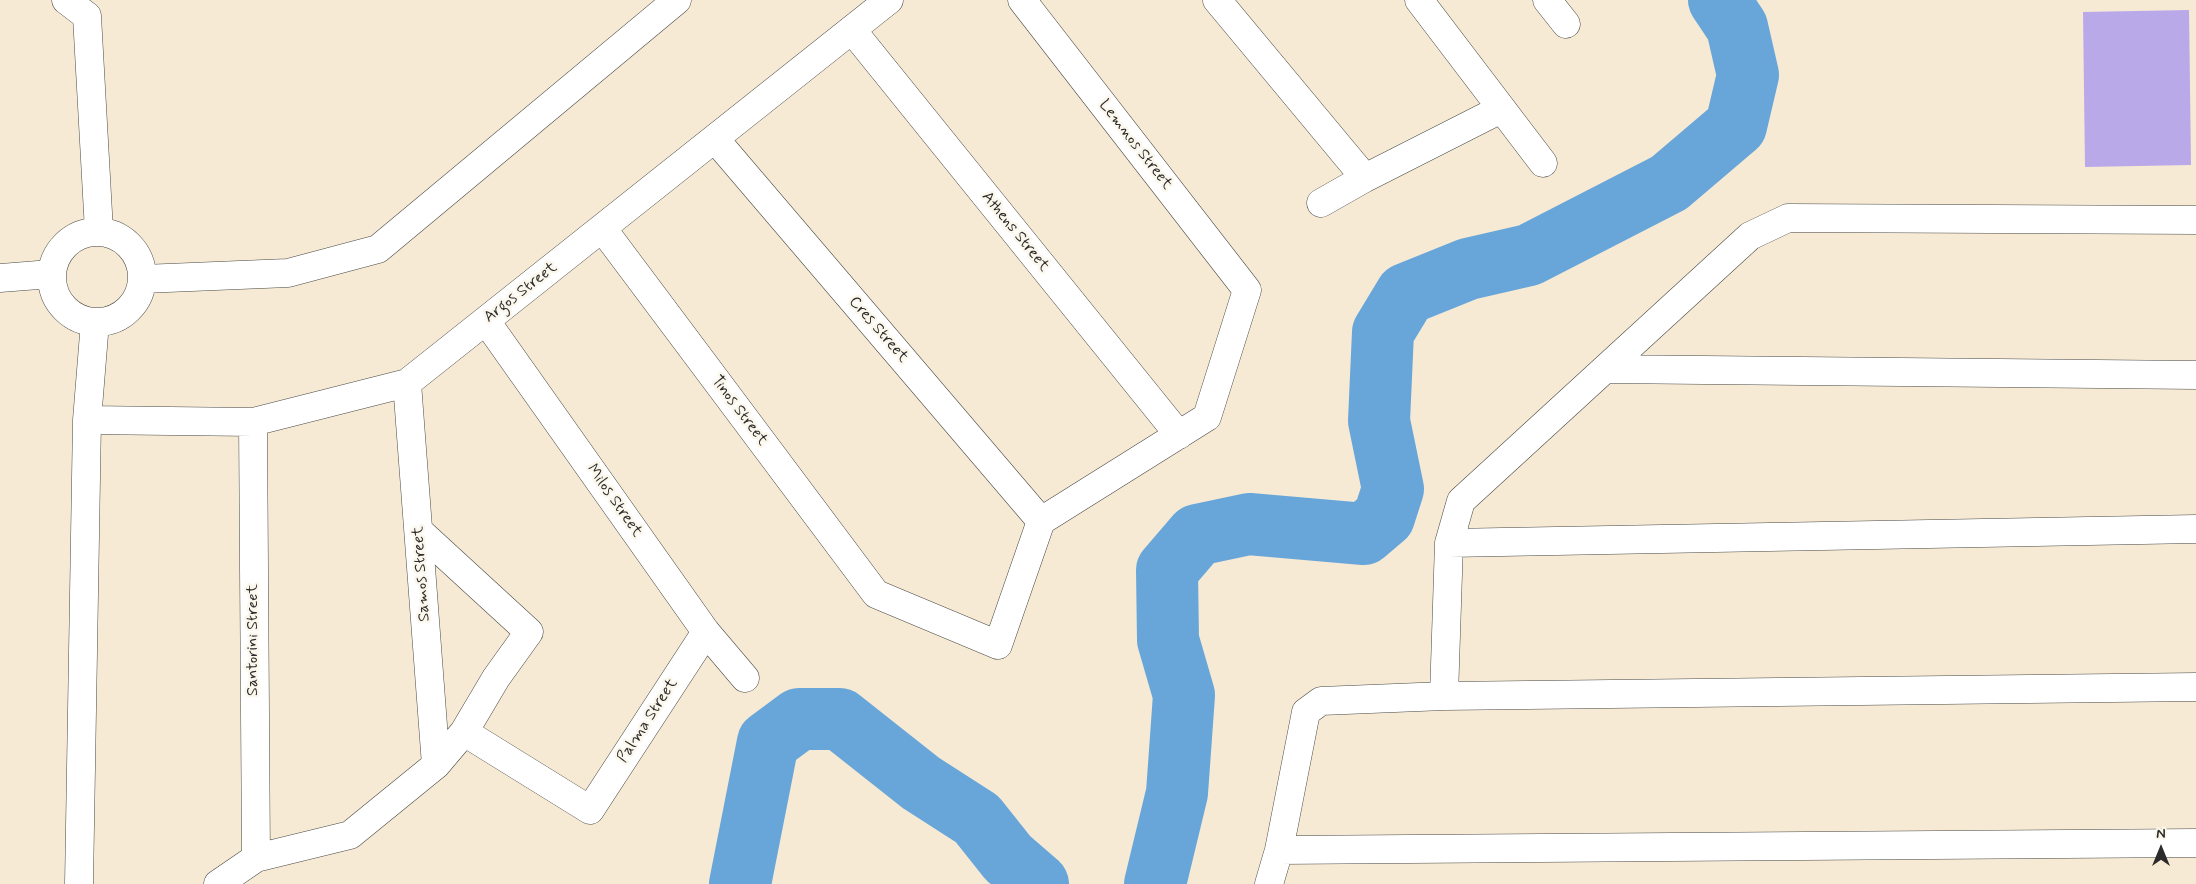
<!DOCTYPE html>
<html>
<head>
<meta charset="utf-8">
<style>
  body { margin:0 }
  #map { position:relative; width:2196px; height:884px; overflow:hidden; background:#f6ead5; font-family:Mynerve,sans-serif }
  canvas { display:block }
  .north { position:absolute; left:2136px; top:824px; width:50px; height:50px; -webkit-text-stroke:4px #fbf7ec; paint-order:stroke; rotate:0deg; font-size:14px; font-weight:700; line-height:20px; text-align:center; color:#2b2b2b }
  .north::after { content:''; display:block; margin:auto; width:18px; height:22px; background:#2b2b2b; clip-path:polygon(50% 0,100% 100%,50% 72%,0 100%) }
</style>
</head>
<body>
<div id="map">
<canvas width="2196" height="884"></canvas>
<div class="north">N</div>
</div>
<script>
const ctx = document.querySelector('canvas').getContext('2d');
ctx.lineJoin = 'round';
const toPath = rows => new Path2D(rows.map(r => 'M' + r).join(''));
function strokePath(path, color, width, dash) { ctx.strokeStyle = color; ctx.lineWidth = width; ctx.lineCap = dash ? 'butt' : 'round'; ctx.setLineDash(dash || []); ctx.stroke(path); }
function fill(path, color) { ctx.fillStyle = color; ctx.fill(path, 'evenodd'); }
function write(font, color, halo, rows, align = 'center') {
  ctx.font = font + ' Mynerve,sans-serif'; ctx.lineWidth = 5; ctx.setLineDash([]); ctx.textBaseline = 'middle'; ctx.strokeStyle = halo; ctx.fillStyle = color; for (const [text, x, y, turn = 0] of rows) {
    ctx.save(); ctx.translate(x, y); ctx.rotate((+turn || 0) * Math.PI / 180); ctx.textAlign = isNaN(turn) ? turn : align; if (halo) ctx.strokeText(text, 0, 0); ctx.fillText(text, 0, 0); ctx.restore();
  }
}
const river = toPath([
  [740,884,768,742,799,719,840,719,921,783,977,819,1008,858,1038,884],
  [1155,884,1177,793,1184,695,1168,640,1167,570,1197,535,1249,524,1364,534,1384,517,1393,489,1379,421,1383,332,1406,294,1468,269,1529,255,1669,183,1736,126,1748,75,1737,27,1719,0]
]);
const building = toPath([
  [2189,10,2191,165,2085,167,2083,12]
]);
const minor = toPath([
  [66,0,87,16],
  [1217,0,1365,178],
  [1419,0,1543,163],
  [1547,0,1566,24],
  [87,16,99,231],
  [852,30,1179,435],
  [715,139,1041,521],
  [1321,203,1365,178,1501,109],
  [602,228,876,594,998,645,1041,521,1207,417,1247,290,1022,0],
  '52 277a45 45 0 1 1 90 0a45 45 0 1 1-90 0Z',
  [0,278,51,274],
  [143,279,288,273,378,249,677,0],
  [486,321,706,632,745,678],
  [1605,369,2196,375],
  [407,383,436,765],
  [87,420,253,422,407,383,889,0],
  [253,422,256,858],
  [1449,543,2196,529],
  [1444,696,1449,543,1461,501,1750,236,1788,218,2196,220],
  [464,732,590,810,706,632],
  [1279,850,2196,843],
  [79,884,87,420,95,322],
  [218,884,256,858,350,835,436,765,464,732,496,678,529,632,419,531],
  [1269,884,1279,850,1306,712,1321,701,1444,696,2196,687]
]);
const streetNames = [
  ["Lemnos Street",1135,145,52],
  ["Athens Street",1015,232,51],
  ["Argos Street",521,293,-38],
  ["Cres Street",878,330,49],
  ["Tinos Street",739,411,53],
  ["Milos Street",614,501,55],
  ["Samos Street",422,574,-94],
  ["Santorini Street",254,640,-90],
  ["Palma Street",648,721,-57]
];
strokePath(river, '#68a6da', 62);
fill(building, '#b9a9e9');
strokePath(minor, '#494844', 29);
strokePath(minor, '#fff', 28);
write('16px', '#2b2b2b', '#fbf7ec', streetNames);
</script>
</body>
</html>
